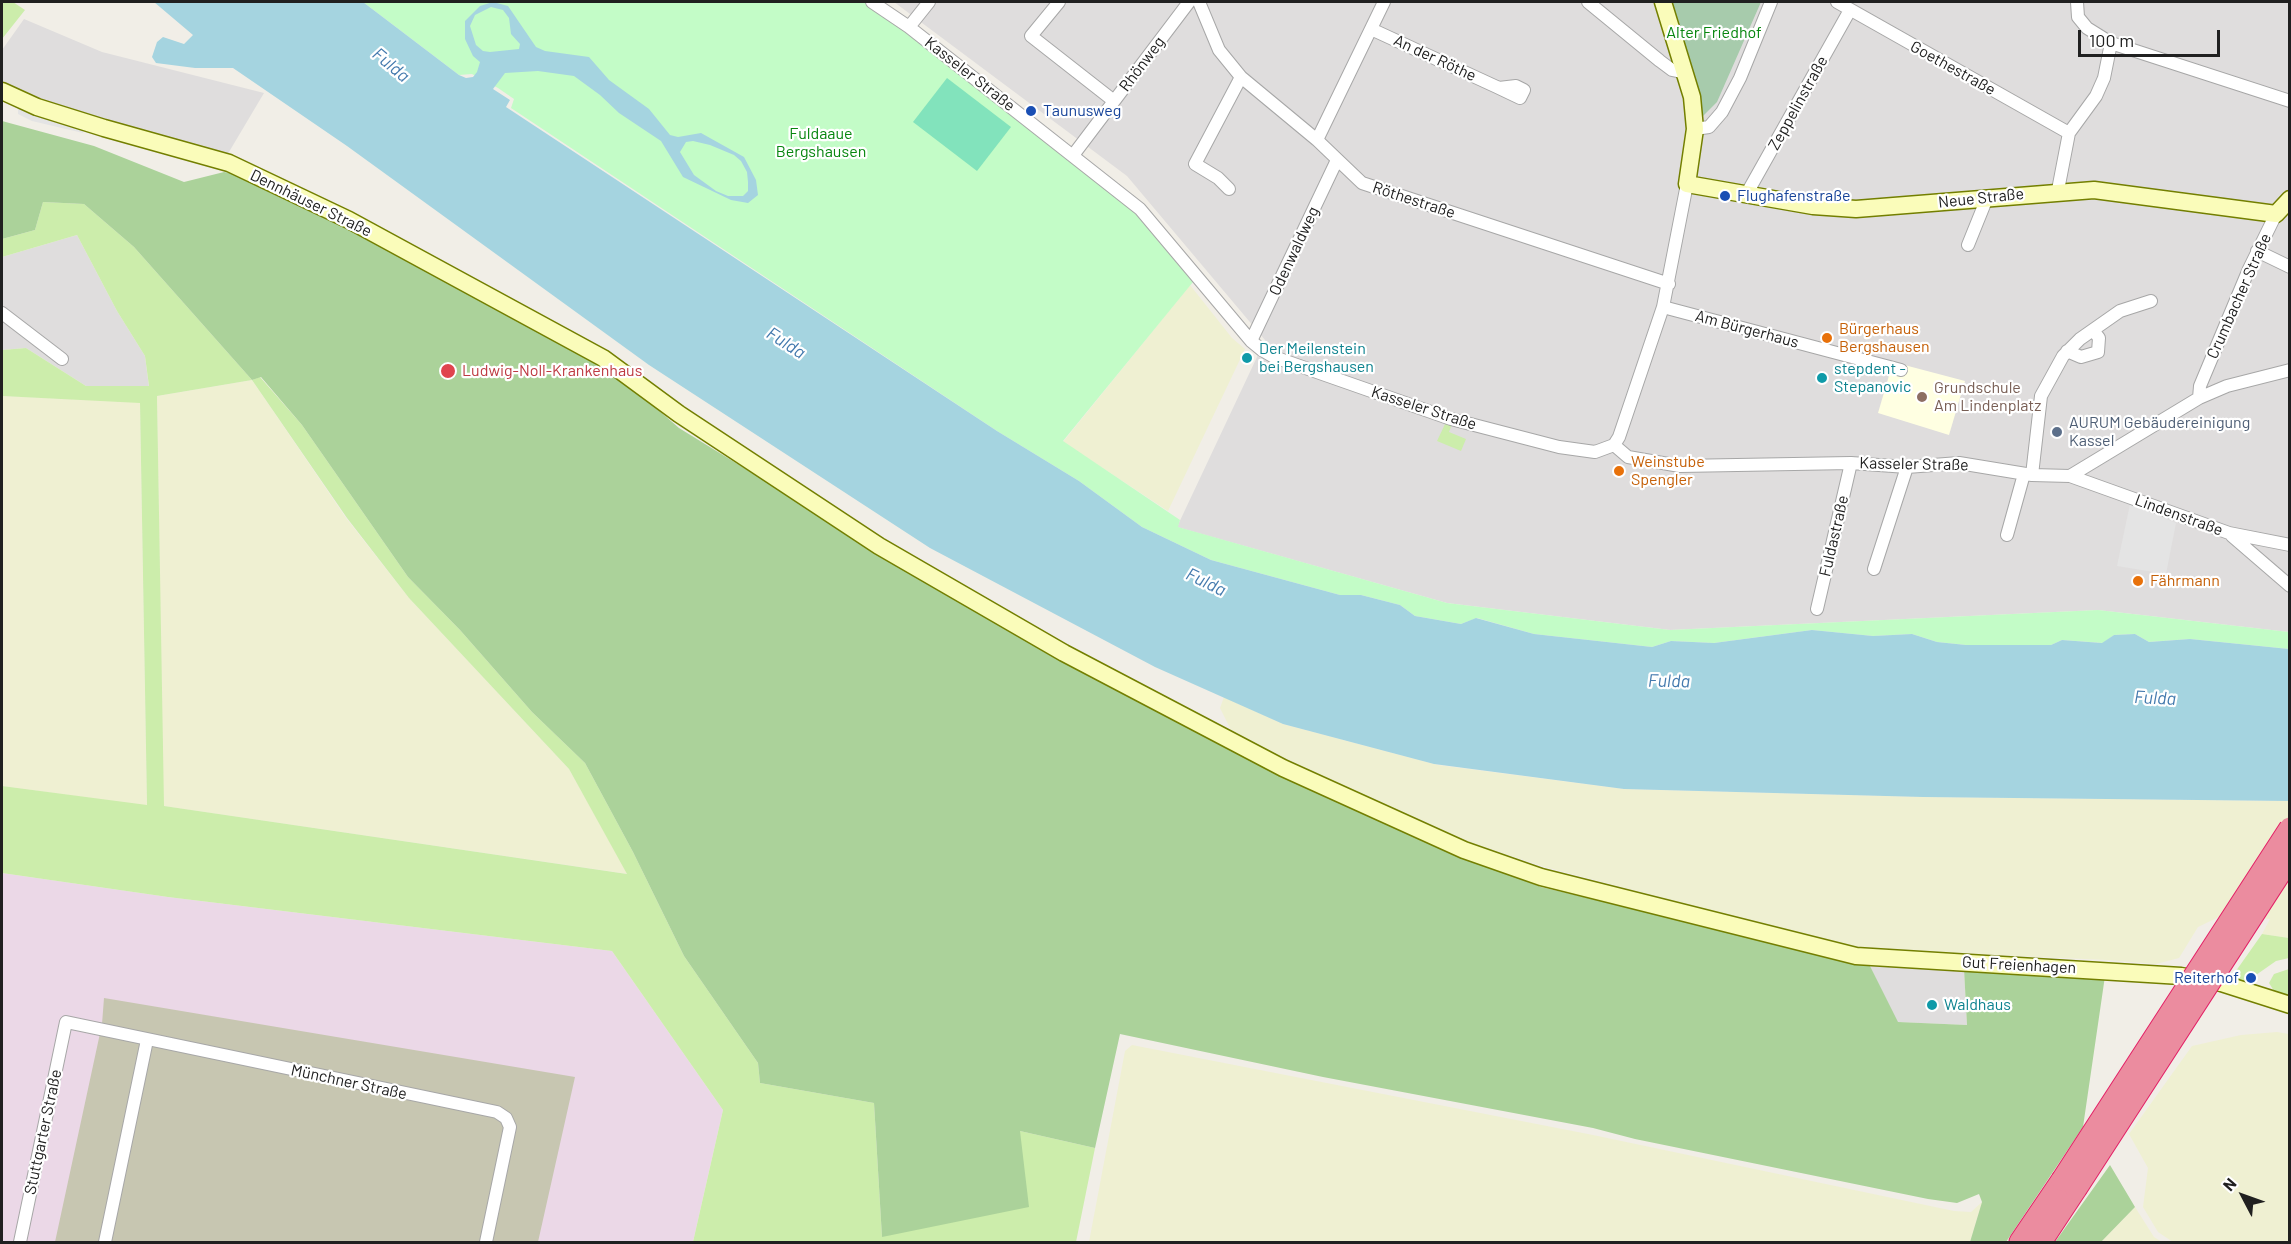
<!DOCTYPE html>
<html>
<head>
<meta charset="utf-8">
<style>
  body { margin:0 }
  #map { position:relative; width:2291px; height:1244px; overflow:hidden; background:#f1eee7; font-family:Barlow,sans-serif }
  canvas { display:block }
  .frame { position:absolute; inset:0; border:3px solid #202020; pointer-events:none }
  .north { position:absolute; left:2213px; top:1166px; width:60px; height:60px; -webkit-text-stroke:4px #fff; paint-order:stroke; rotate:311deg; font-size:16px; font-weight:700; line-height:24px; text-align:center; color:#202020 }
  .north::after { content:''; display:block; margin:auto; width:21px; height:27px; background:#202020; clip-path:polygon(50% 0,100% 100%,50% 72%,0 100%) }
  .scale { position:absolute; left:2078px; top:30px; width:142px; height:27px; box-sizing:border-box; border:3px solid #202020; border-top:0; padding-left:8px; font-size:18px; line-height:21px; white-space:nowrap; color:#202020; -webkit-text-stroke:4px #fff; paint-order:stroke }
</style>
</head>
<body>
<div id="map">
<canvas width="2291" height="1244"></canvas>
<div class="frame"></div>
<div class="north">N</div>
<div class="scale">100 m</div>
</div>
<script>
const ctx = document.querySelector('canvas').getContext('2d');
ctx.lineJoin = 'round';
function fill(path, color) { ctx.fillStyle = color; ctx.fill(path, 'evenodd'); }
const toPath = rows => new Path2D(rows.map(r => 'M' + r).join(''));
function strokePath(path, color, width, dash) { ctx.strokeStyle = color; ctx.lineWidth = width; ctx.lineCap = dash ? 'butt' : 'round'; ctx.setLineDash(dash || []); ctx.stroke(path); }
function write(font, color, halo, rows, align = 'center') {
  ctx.font = font + ' Barlow,sans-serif'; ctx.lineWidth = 4.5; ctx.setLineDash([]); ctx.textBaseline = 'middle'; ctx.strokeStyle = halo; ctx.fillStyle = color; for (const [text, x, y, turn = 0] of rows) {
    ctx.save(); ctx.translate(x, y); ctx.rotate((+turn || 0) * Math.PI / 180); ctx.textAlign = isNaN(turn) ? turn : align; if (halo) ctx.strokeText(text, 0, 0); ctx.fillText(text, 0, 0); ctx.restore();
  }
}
const residential = toPath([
  [894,2,2289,2,2289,632,2098,610,1670,630,1447,603,1177,527,1265,340,1127,176],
  [24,19,102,52,264,93,226,157,27,97,2,83,2,50],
  [77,235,117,311,145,356,149,387,86,386,26,348,2,350,2,257],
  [1869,964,1964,969,1967,1025,1897,1022]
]);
const industrial = toPath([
  [2,873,168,897,612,951,723,1110,693,1242,2,1242]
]);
const education = toPath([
  [1893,362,1965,381,1949,435,1878,413]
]);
const construction = toPath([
  [104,998,575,1077,538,1242,55,1242,102,1024]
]);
const farmland = toPath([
  [1190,285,1232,338,1245,349,1168,511,1063,442],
  [252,380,346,518,409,598,569,769,628,874,163,806,157,396],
  [2,396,140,402,147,806,2,786],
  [1224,697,1283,724,1438,765,1624,789,1923,797,2289,801,2289,938,2262,934,2270,919,2225,914,2198,927,2179,958,2156,964,2107,960,1858,949,1545,867,1468,842,1356,793,1232,732,1220,708],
  [2277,1032,2289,1034,2289,1242,2173,1242,2158,1232,2143,1207,2148,1168,2129,1134,2192,1046,2241,1035],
  [1132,1045,1593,1135,1954,1211,1971,1212,1982,1202,1970,1242,1089,1242,1125,1051],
  [2135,1207,2154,1237,2162,1242,2101,1242]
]);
const grass = toPath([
  [2,2,13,2,25,10,2,39],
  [43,202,84,204,134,247,252,380,260,377,302,425,408,577,460,630,532,712,585,763,633,852,684,956,758,1063,760,1083,874,1103,882,1237,1020,1131,1095,1148,1076,1242,693,1242,723,1110,612,951,168,897,2,873,2,786,147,805,140,403,2,396,2,350,26,348,86,386,149,386,145,356,117,311,77,235,2,257,2,239,35,230],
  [252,380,347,518,409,598,569,769,627,874,164,806,157,396],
  [1446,422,1452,424,1449,432,1466,439,1461,451,1437,441],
  [2262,934,2289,938,2289,958,2276,961,2246,982,2231,978],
  [2289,969,2289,997,2274,991,2269,983,2274,974]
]);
const forest = toPath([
  [2,121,94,146,184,182,224,172,237,174,347,223,602,361,679,428,913,572,1293,782,1466,858,1541,887,1869,964,1898,1022,1967,1025,1964,969,2105,976,2083,1127,2006,1242,1970,1242,1982,1202,1979,1194,1957,1203,1928,1199,1635,1139,1593,1128,1323,1077,1120,1034,1095,1148,1020,1131,1029,1207,882,1237,874,1103,760,1083,758,1063,684,956,633,852,585,763,532,712,460,630,408,577,302,425,261,377,252,380,134,247,84,204,43,202,35,230,2,239],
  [2110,1165,2135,1207,2101,1242,2055,1242]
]);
const cemetery = toPath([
  [1669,2,1761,2,1717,102,1701,118,1688,54]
]);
const park = toPath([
  [363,2,868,2,1128,205,1193,282,1063,441,1180,520,1178,527,1447,603,1670,630,2098,610,2289,632,2289,649,2190,639,2149,642,2135,634,2114,635,2103,643,2062,640,2051,645,1966,645,1937,642,1912,634,1873,636,1812,630,1714,643,1671,641,1652,647,1534,634,1477,618,1461,624,1415,616,1400,605,1361,595,1340,595,1211,560,1142,527,1079,481,997,431,511,108,514,99,498,88,472,74,459,75]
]);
const pitch = toPath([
  [947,78,1011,127,977,171,913,122]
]);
const parking = toPath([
  [18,105,84,125,83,133,32,121,18,114],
  [2130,504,2176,523,2166,574,2117,566]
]);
const water = toPath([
  [154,2,363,2,459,75,466,78,473,77,477,72,480,62,473,56,465,39,465,21,480,6,493,2,508,6,536,47,545,51,589,57,609,80,649,109,670,135,678,137,701,133,744,157,756,180,758,195,748,203,731,200,683,177,661,141,619,113,600,95,574,76,538,71,505,73,493,89,510,100,506,107,997,431,1079,481,1142,527,1211,560,1340,595,1361,595,1400,605,1415,616,1461,624,1476,618,1534,634,1652,647,1671,641,1714,643,1812,630,1873,636,1912,634,1937,642,1966,645,2051,645,2062,640,2102,643,2114,635,2135,634,2149,642,2190,639,2289,649,2289,801,1923,797,1624,789,1434,764,1283,724,1155,667,930,548,649,365,347,146,233,68,195,68,156,63,152,57,157,42,163,37,184,44,193,35],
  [491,7,503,10,509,18,511,34,520,44,519,49,490,52,483,51,476,45,470,26,475,15],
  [693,141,710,145,734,155,741,161,747,172,748,182,748,191,743,196,728,196,716,191,694,175,680,152,686,142]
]);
const street = toPath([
  [872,2,909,27,1140,209,1251,341,1262,350,1274,357,1451,419,1559,447,1595,452,1614,445,1619,437,1663,307,1687,184],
  [1059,2,1031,36,1114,101],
  [1199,2,1219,50,1241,77,1317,140,1362,183,1669,284],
  [1588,2,1660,61,1672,70,1686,73],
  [1837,2,2069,133],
  [2077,2,2078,17,2087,28,2111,43,2290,101],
  [909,27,929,2],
  [1371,29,1499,88,1516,86,1524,90,1520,98,1499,88],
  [1695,129,1709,127,1722,112,1740,78,1771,2],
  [1317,140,1384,2],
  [1074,154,1189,2],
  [1229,189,1218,178,1195,164,1241,77],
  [2058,190,2069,133,2096,96,2104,78,2111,43],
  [1746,195,1850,10],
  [1968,245,1987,198],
  [2257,251,2290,267],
  [1663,307,1901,370],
  [2,313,62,359],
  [1251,341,1337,160],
  [2067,351,2081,357,2098,352,2099,338,2093,330],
  [2199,398,2200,386,2249,269,2276,214],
  [1614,445,1628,457,1680,466,1851,463,1907,467,1959,463,2032,475,2070,476,2229,533,2290,545],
  [2032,475,2041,396,2063,356,2080,339,2120,311,2151,301],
  [2070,476,2199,398,2227,386,2290,370],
  [2007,535,2024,474],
  [2232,536,2290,586],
  [1874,569,1907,467],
  [1817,609,1851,463],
  [20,1242,66,1022,497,1112,506,1118,510,1127,486,1242],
  [105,1242,147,1040]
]);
const secondary = toPath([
  [1663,2,1692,97,1695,129,1687,184,1813,206,1856,209,2094,190,2276,214,2290,199],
  [2,91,37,107,104,128,229,163,349,220,603,358,679,414,879,546,1064,653,1283,768,1464,850,1541,877,1856,956,2181,976,2221,983,2290,1005]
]);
const highway = toPath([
  [2020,1242,2062,1180],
  [2041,1242,2076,1189]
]);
const highwayBridge = toPath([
  [2062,1180,2290,828],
  [2076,1189,2290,858]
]);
const markers = [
  [1031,111,6,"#1a4fb4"],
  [1725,196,6,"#1a4fb4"],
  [1827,338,6,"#e8710a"],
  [1247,358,6,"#0f9aa8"],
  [448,371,8,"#e0444e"],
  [1822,378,6,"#0f9aa8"],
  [1922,397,6,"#8d6e63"],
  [2057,432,6,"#5c6f8a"],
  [1619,471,6,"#e8710a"],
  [2138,581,6,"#e8710a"],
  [2251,978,6,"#1a4fb4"],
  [1932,1005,6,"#0f9aa8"]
];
const parkNames = [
  ["Alter Friedhof",1714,33],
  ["Fuldaaue",821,134],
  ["Bergshausen",821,152]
];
const streetNames = [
  ["An der Röthe",1435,58,25],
  ["Rhönweg",1142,64,-53],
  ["Goethestraße",1953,68,29],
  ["Kasseler Straße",970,74,38],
  ["Zeppelinstraße",1798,103,-61],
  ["Neue Straße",1981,198,-6],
  ["Röthestraße",1414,200,18],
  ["Dennhäuser Straße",311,203,26],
  ["Odenwaldweg",1294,251,-65],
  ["Crumbacher Straße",2239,296,-66],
  ["Am Bürgerhaus",1747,329,15],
  ["Kasseler Straße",1424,408,18],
  ["Kasseler Straße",1914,464,1],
  ["Lindenstraße",2179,515,20],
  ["Fuldastraße",1834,536,-77],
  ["Gut Freienhagen",2019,965,3],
  ["Münchner Straße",349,1082,12],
  ["Stuttgarter Straße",43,1132,-78]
];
const transitNames = [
  ["Taunusweg",1043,111],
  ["Flughafenstraße",1737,196],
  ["Reiterhof",2239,978,"right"]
];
const foodNames = [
  ["Bürgerhaus",1839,329],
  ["Bergshausen",1839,347],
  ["Weinstube",1631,462],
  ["Spengler",1631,480],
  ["Fährmann",2150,581]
];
const cultureNames = [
  ["Der Meilenstein",1259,349],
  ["bei Bergshausen",1259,367],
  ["stepdent -",1834,369],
  ["Stepanovic",1834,387],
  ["Waldhaus",1944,1005]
];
const healthNames = [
  ["Ludwig-Noll-Krankenhaus",462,371]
];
const educationNames = [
  ["Grundschule",1934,388],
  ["Am Lindenplatz",1934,406]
];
const serviceNames = [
  ["AURUM Gebäudereinigung",2069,423],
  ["Kassel",2069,441]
];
const waterNames = [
  ["Fulda",391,65,40],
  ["Fulda",786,343,33],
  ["Fulda",1206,582,26],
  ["Fulda",1669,681,1],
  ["Fulda",2155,698,3]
];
fill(residential, '#dfdddd');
fill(industrial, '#ebd8e7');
fill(education, '#ffffe2');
fill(construction, '#c7c6b1');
fill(farmland, '#eff0d2');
fill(grass, '#ccedab');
fill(forest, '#abd29a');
fill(cemetery, '#a7cbac');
fill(park, '#c3fcc7');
fill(pitch, '#82e3bc');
fill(parking, '#e4e4e4');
fill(water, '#a5d4e0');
strokePath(street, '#a7a7a7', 14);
strokePath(secondary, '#737f00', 19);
strokePath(highway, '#e32066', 23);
strokePath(street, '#fff', 12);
strokePath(secondary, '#fafcba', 16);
strokePath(highway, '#eb8c9f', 21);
strokePath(highwayBridge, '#e32066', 23, []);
strokePath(highwayBridge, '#eb8c9f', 21);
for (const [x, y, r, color] of markers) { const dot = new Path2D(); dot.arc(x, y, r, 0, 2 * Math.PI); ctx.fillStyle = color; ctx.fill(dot); strokePath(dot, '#fff', 2); }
write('16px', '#07860f', '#fff', parkNames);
write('16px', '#202020', '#fff', streetNames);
write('16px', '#164399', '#fff', transitNames, 'left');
write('16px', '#c56008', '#fff', foodNames, 'left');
write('16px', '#0d838f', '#fff', cultureNames, 'left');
write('16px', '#be3a42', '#fff', healthNames, 'left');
write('16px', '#785e54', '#fff', educationNames, 'left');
write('16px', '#4e5e75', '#fff', serviceNames, 'left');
write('italic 18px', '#447aae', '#fff', waterNames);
</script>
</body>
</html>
